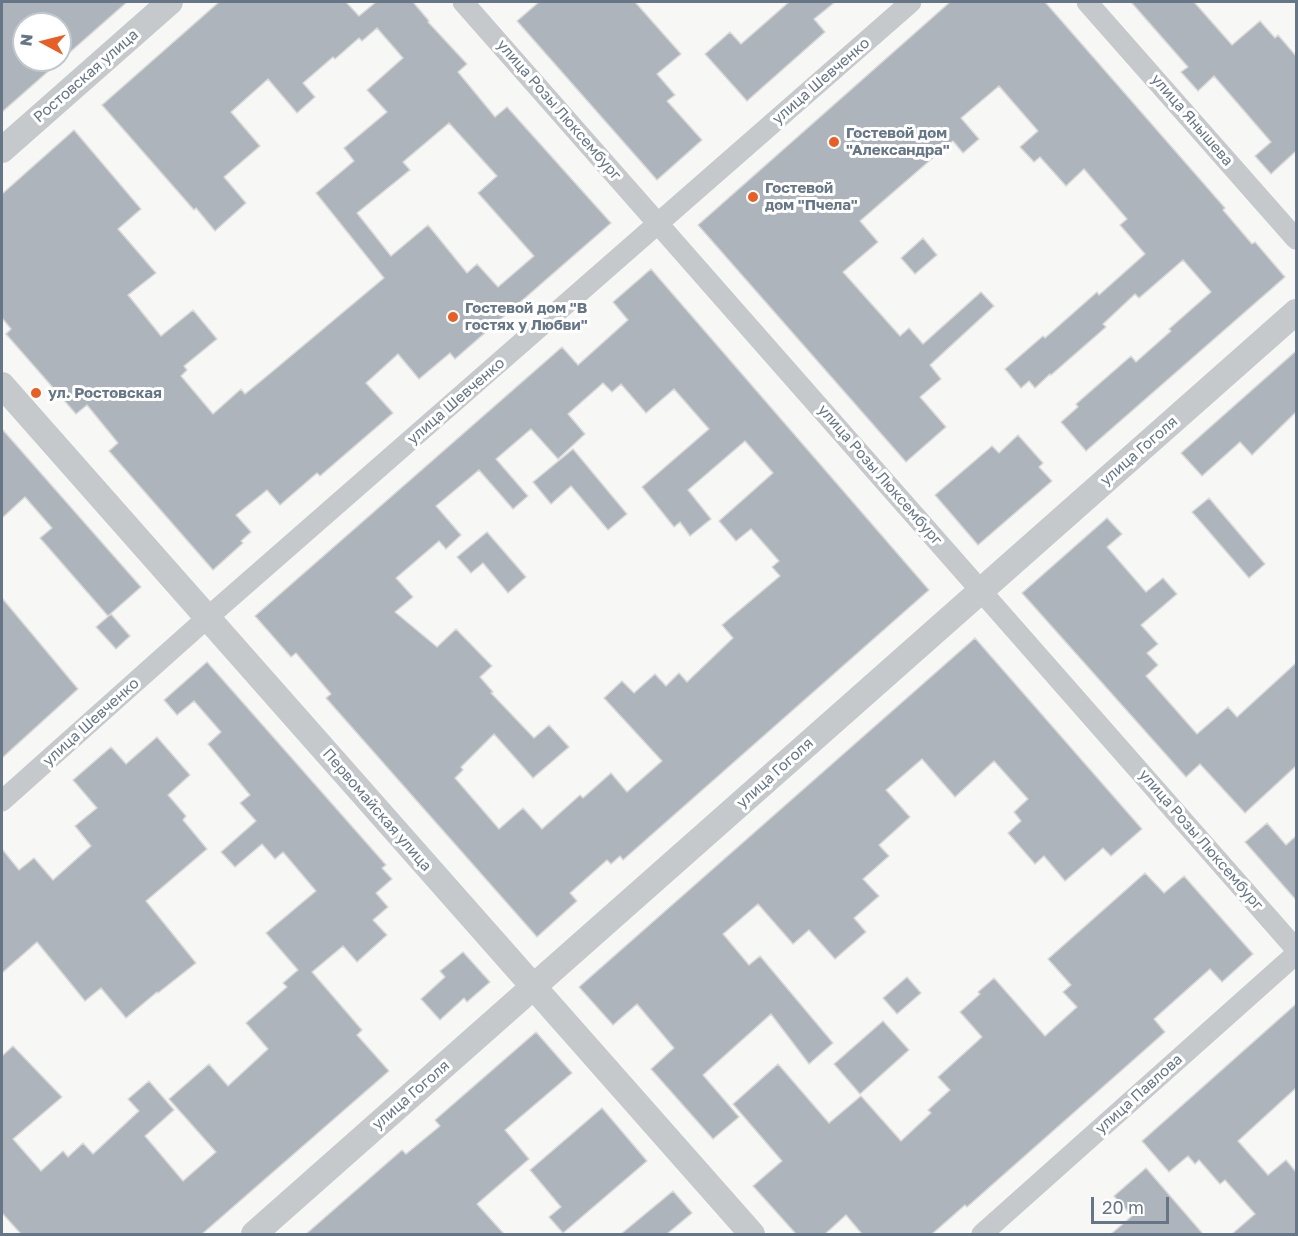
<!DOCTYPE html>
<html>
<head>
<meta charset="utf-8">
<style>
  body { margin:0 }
  #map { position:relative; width:1298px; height:1236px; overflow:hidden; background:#f7f8f5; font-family:"Golos Text",sans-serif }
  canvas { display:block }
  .frame { position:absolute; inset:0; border:3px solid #667686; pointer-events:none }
  .north { position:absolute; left:12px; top:12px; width:60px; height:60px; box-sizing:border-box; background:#fff; border:2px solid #c2c8cf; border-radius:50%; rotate:277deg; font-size:16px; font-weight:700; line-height:24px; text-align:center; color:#667686 }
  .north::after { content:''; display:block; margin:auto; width:21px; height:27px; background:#e75f25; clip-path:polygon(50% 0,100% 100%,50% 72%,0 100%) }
  .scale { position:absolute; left:1091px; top:1197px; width:78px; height:27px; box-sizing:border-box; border:3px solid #667686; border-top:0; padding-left:8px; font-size:18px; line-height:21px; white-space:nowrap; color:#667686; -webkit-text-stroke:4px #fff; paint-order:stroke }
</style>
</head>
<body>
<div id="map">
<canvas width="1298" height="1236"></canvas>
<div class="frame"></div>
<div class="north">N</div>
<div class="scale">20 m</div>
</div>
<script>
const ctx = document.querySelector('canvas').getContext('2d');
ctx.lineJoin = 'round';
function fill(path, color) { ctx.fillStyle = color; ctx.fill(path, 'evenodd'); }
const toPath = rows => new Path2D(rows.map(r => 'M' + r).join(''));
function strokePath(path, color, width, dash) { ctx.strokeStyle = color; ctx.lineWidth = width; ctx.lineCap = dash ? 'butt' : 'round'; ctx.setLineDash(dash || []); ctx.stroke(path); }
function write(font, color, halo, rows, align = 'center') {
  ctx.font = font + ' "Golos Text",sans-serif'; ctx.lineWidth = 6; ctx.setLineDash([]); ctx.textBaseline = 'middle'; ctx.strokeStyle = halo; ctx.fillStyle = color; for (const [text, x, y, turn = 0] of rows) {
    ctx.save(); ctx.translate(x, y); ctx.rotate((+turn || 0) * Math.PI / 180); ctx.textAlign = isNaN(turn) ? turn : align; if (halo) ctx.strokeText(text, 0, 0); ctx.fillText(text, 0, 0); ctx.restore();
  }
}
const building = toPath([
  [2,2,127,2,2,112,2,2],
  [24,24,60,24,60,60,24,60,24,24],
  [219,2,346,2,359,16,376,2,413,2,429,21,428,22,467,64,458,72,495,117,507,107,611,223,455,359,450,353,419,379,398,354,366,383,393,413,320,476,317,473,280,505,267,490,236,515,251,532,241,541,243,543,213,570,109,451,118,443,87,405,76,414,6,334,11,329,2,318,2,194,74,130,141,209,118,229,156,273,128,295,161,336,193,310,217,339,184,366,187,370,181,376,213,414,241,389,245,394,267,376,384,278,316,193,354,161,344,148,387,112,367,90,403,58,377,28,362,41,359,38,335,59,333,57,303,83,315,97,297,113,268,79,231,112,260,146,224,177,246,203,215,231,196,208,194,210,102,105,219,2],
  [449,123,497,176,478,193,534,256,498,287,477,264,467,273,428,225,391,256,357,213,410,170,403,162,449,123],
  [539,2,635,2,681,54,657,74,675,95,667,101,702,140,657,180,517,21,539,2],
  [789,2,835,2,814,19,825,32,747,101,705,54,730,32,741,44,789,2],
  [950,2,1045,2,1225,208,1223,210,1252,244,1255,242,1285,277,1086,451,1061,422,1078,407,1076,404,1131,356,1136,362,1171,331,1169,329,1211,292,1183,260,1139,298,1135,294,1103,324,1106,327,1051,375,1050,374,1035,388,1029,381,1021,388,1005,369,1043,336,1045,338,1097,292,1099,295,1145,254,1120,225,1127,219,1084,169,1066,186,1040,157,1034,162,1020,147,1038,131,999,86,961,118,979,139,963,153,953,141,950,143,860,221,878,242,843,272,900,336,909,328,923,344,981,292,994,306,930,365,941,379,920,397,946,427,906,462,698,225,950,2],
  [1131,2,1194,2,1232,45,1260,21,1275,38,1278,35,1296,56,1296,151,1271,174,1255,156,1271,142,1214,76,1198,91,1181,72,1188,67,1131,2],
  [923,238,937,255,915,274,901,258,923,238],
  [651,269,929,590,623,860,620,856,611,864,607,860,570,893,577,901,537,937,326,698,331,694,296,653,291,657,255,616,562,347,578,365,628,320,613,302,651,269],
  [603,383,612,392,621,384,646,413,674,389,709,429,642,487,674,527,680,522,690,536,711,519,688,490,745,441,773,473,719,521,736,541,751,529,779,561,772,567,780,576,722,625,733,638,687,682,679,673,666,686,655,674,634,693,622,681,604,698,662,761,627,792,611,773,583,798,580,795,542,829,523,808,499,829,455,778,463,770,461,767,494,734,533,778,569,747,549,725,534,738,491,693,493,692,480,677,492,666,456,629,437,647,395,612,413,597,396,578,439,541,446,549,461,535,436,506,479,470,513,509,528,496,496,459,531,429,558,459,585,434,568,414,603,383],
  [1296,351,1296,412,1252,455,1240,442,1202,476,1181,453,1296,351],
  [2,429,141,587,108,616,40,538,52,528,25,497,2,518,2,429],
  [1018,435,1043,463,1039,467,1052,481,978,545,935,495,992,446,999,453,1018,435],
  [573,449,627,514,608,530,571,486,551,504,533,482,573,449],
  [1209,498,1265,564,1249,578,1192,512,1209,498],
  [1107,518,1122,534,1107,547,1146,592,1163,578,1177,594,1141,625,1158,644,1147,653,1158,665,1146,676,1197,734,1228,707,1237,717,1296,663,1296,766,1245,813,1200,764,1186,777,1022,593,1107,518],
  [487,532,526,577,508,593,483,563,471,573,457,557,487,532],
  [2,598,78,689,2,758,2,598],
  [111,614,130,636,116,649,96,627,111,614],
  [975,638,1142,829,1111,856,1103,848,1065,881,1044,856,1035,864,1008,833,1021,821,1014,812,1028,799,994,761,955,797,922,759,886,790,910,817,879,845,889,856,863,879,879,896,854,918,866,932,835,959,809,930,793,944,758,904,723,934,749,965,760,956,833,1043,809,1064,771,1014,703,1075,739,1117,713,1139,651,1069,674,1048,637,1004,613,1025,579,987,975,638],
  [207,662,386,865,382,868,392,879,376,893,388,907,373,920,387,935,357,962,343,946,312,972,362,1030,357,1035,389,1071,202,1234,21,1234,2,1213,2,1056,13,1046,62,1097,13,1139,41,1171,63,1151,68,1157,83,1143,93,1154,139,1111,128,1099,149,1081,174,1110,145,1136,183,1181,216,1152,169,1099,209,1064,228,1086,268,1049,246,1023,287,987,283,983,298,970,266,933,316,891,283,852,275,859,262,844,235,867,221,852,256,821,240,803,250,795,208,744,221,732,194,701,177,715,164,700,207,662],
  [157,737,190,775,168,795,186,816,183,820,207,849,146,901,196,963,158,993,157,992,126,1018,101,988,85,1001,37,942,2,973,2,849,19,870,34,858,53,880,91,846,75,826,97,808,73,780,111,747,126,764,157,737],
  [1267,823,1286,845,1296,836,1296,900,1245,842,1267,823],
  [1145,873,1164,893,1184,876,1253,954,1222,982,1210,969,1154,1019,1165,1032,967,1207,965,1205,932,1234,862,1234,846,1215,825,1234,796,1234,753,1186,782,1161,733,1104,778,1064,829,1123,861,1096,901,1141,931,1113,928,1110,950,1090,938,1077,982,1037,960,1012,980,994,978,992,994,978,1045,1036,1077,1007,1063,992,1071,985,1048,959,1145,873],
  [463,952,490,982,467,1002,464,998,440,1020,421,999,445,977,440,971,463,952],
  [907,977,921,993,897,1014,883,998,907,977],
  [1296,1004,1296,1088,1238,1141,1268,1175,1286,1160,1296,1172,1296,1234,1232,1234,1255,1214,1225,1180,1220,1184,1199,1160,1195,1164,1188,1156,1169,1172,1142,1141,1296,1004],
  [883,1021,909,1050,860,1094,834,1064,883,1021],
  [536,1032,572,1073,505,1130,529,1159,477,1204,504,1234,306,1234,402,1150,406,1154,440,1126,435,1120,536,1032],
  [602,1108,647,1161,563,1233,549,1217,561,1207,530,1170,602,1108],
  [1146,1168,1203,1234,1111,1234,1132,1216,1114,1196,1146,1168],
  [673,1191,692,1213,667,1234,621,1234,673,1191]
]);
const minor = toPath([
  [463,2,1296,949],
  [1087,2,1296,239],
  [2,801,207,618,911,2],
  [982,1234,1296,954]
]);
const tertiary = toPath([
  [2,150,170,2],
  [2,385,752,1234],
  [254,1234,1296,312]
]);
const markers = [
  [834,142,6,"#e75f25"],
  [753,197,6,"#e75f25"],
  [453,317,6,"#e75f25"],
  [36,393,6,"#e75f25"]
];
const streetNames = [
  ["Ростовская улица",86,76,-41],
  ["улица Шевченко",821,81,-41],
  ["улица Розы Люксембург",559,110,49],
  ["улица Янышева",1192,120,49],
  ["улица Шевченко",456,401,-41],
  ["улица Гоголя",1139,451,-41],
  ["улица Розы Люксембург",880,475,49],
  ["улица Шевченко",91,722,-42],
  ["улица Гоголя",775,773,-42],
  ["Первомайская улица",377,810,49],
  ["улица Розы Люксембург",1201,840,49],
  ["улица Павлова",1139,1094,-42],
  ["улица Гоголя",411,1095,-41]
];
const poiNames = [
  ["Гостевой дом",846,133],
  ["\"Александра\"",846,150],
  ["Гостевой",765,188],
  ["дом \"Пчела\"",765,205],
  ["Гостевой дом \"В",465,308],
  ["гостях у Любви\"",465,325],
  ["ул. Ростовская",48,393]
];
fill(building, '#adb4bb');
strokePath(building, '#d9d9d7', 1.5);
strokePath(minor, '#c5c9cc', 21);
strokePath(tertiary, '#c5c9cc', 26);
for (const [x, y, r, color] of markers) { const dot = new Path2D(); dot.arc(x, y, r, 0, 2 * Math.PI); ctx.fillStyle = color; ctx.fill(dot); strokePath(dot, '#fff', 2); }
write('15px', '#667686', '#fff', streetNames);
write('bold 15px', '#667686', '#fff', poiNames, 'left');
</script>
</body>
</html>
